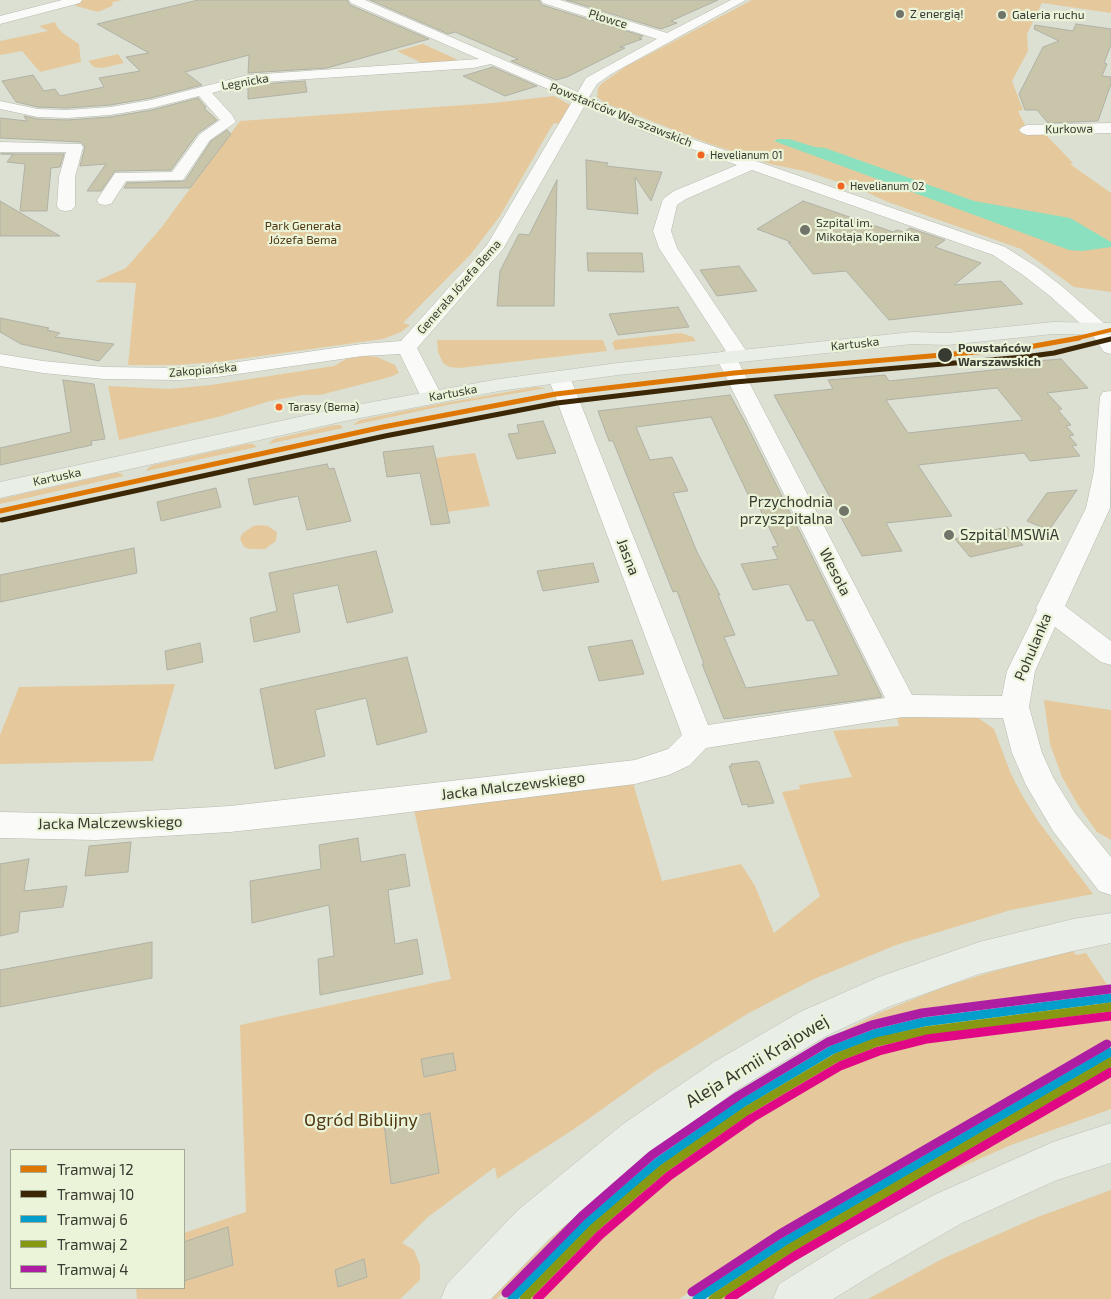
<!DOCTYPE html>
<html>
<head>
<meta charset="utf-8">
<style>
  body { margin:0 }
  #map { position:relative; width:1111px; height:1299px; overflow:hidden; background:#dce0d2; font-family:"Exo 2",sans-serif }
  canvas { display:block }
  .legend { position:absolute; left:10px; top:1149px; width:175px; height:140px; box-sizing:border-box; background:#ebf4d9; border:1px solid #a3aa95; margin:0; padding:6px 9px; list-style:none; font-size:15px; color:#373a30 }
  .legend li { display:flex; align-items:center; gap:10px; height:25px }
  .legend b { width:25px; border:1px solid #a3aa95 }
</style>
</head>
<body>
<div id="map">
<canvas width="1111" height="1299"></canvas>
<ul class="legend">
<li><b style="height:6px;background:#df7705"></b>Tramwaj 12</li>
<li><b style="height:6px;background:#3b2706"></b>Tramwaj 10</li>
<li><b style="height:6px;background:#039ecc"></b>Tramwaj 6</li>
<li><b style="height:6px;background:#879913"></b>Tramwaj 2</li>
<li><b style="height:6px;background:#ae1ea3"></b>Tramwaj 4</li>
</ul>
</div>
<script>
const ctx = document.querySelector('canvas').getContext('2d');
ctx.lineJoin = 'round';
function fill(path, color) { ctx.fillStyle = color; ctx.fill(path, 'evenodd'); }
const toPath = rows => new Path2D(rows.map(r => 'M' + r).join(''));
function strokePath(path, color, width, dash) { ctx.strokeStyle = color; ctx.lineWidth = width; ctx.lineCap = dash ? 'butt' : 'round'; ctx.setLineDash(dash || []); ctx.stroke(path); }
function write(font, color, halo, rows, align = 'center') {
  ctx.font = font + ' "Exo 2",sans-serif'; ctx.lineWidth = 4.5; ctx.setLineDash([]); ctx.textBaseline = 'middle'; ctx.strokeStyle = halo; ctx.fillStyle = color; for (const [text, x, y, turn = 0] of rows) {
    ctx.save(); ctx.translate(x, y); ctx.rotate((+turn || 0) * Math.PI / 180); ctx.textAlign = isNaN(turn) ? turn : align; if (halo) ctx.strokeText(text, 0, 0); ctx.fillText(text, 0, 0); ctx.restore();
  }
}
const green = toPath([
  [83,0,123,0,113,2,112,6,98,12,76,6,75,3],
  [752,0,1111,0,1111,13,1042,3,1027,34,1028,51,1012,81,1023,110,1018,111,1026,127,1031,132,1046,135,1073,163,1070,164,1111,193,1111,292,1074,287,1021,249,888,202,857,188,804,171,770,164,710,144,605,103,597,97,598,88,601,84,625,67],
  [55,22,57,27,64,34,79,44,81,62,40,72,22,51,0,55,0,41,48,31,39,26],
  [423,44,458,60,455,62,421,64,420,62,397,51],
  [118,54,124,63,102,68,94,67,88,61],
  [554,96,572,106,560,124,554,123,550,129,500,216,471,254,403,323,410,325,401,332,383,339,218,362,177,365,128,365,136,283,94,282,126,268,161,228,240,121,493,103],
  [681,333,693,337,696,341,615,350,612,343,615,340],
  [437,340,603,340,607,351,459,368,449,367,443,363,438,352],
  [366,356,377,357,395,365,399,373,390,377,320,395,302,395,270,401,218,417,119,440,108,386,169,389,211,385,334,366,346,359],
  [535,387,547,388,452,404,354,425,354,424,360,420,428,406],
  [334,425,340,425,343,428,268,444,274,439],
  [247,444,253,444,257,447,146,471,148,468,153,465],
  [475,453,490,506,447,512,435,458],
  [115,473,120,473,124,476,0,504,0,499],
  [261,525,268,526,277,532,276,541,265,549,250,549,244,547,240,539,242,534,253,526],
  [175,684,153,761,0,764,0,735,19,687],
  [1044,700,1111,710,1111,840,1097,832,1078,805,1062,777,1050,744],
  [974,715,994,729,1011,774,1022,795,1038,821,1093,894,1011,910,896,945,814,979,747,1014,654,1072,580,1125,497,1179,495,1167,428,1217,402,1243,414,1250,420,1265,420,1280,400,1299,137,1299,136,1288,184,1288,184,1233,246,1212,240,1025,451,979,414,810,633,783,662,881,741,864,755,886,774,933,820,896,782,792,800,789,799,785,852,777,833,731,899,726,897,718],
  [1073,950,1076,955,1086,953,1108,986,1099,987,1099,991,908,1017,847,1034,845,1030,879,1013,944,987,991,972],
  [1111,1006,1111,1042,754,1249,679,1299,524,1299,590,1231,679,1157,691,1148,693,1150,775,1096,827,1067,859,1053,906,1039,905,1033,915,1031],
  [1111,1063,1111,1109,1011,1145,932,1180,844,1226,727,1299,716,1299,807,1241],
  [662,1143,665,1144,627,1173,584,1211,497,1299,489,1299,566,1224],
  [1111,1190,1111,1299,868,1299,944,1258,1035,1218]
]);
const water = toPath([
  [778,139,789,139,815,147,825,148,974,201,1070,218,1111,242,1111,247,1082,251,1069,250,774,141]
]);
const building = toPath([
  [198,0,347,0,350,5,429,39,327,68,248,73,249,55,185,72,202,85,151,98,110,105,67,108,38,107,16,102,2,81,33,75,44,91,55,89,60,96,104,87,99,78,140,71,126,57,149,53,97,24,198,0],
  [370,0,539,0,542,5,643,36,639,38,642,39,620,47,625,48,567,77,556,80,511,61,518,59,455,32,448,34,370,0],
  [566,0,718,0,671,21,677,23,661,29,566,0],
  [1076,24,1111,29,1111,45,1104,63,1107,64,1102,76,1111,77,1111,84,1098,121,1048,123,1037,110,1025,110,1019,94,1043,47,1059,41,1034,29,1035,25,1073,31,1076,24],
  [493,67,537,86,505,96,463,76,493,67],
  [305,81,307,92,248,99,248,85,305,81],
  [198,98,206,107,204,108,217,120,198,133,171,170,115,171,101,191,87,191,106,164,80,166,85,147,81,142,0,138,0,118,27,121,24,116,38,119,67,120,110,117,152,110,198,98],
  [227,130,231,134,190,188,124,188,127,183,185,181,211,141,227,130],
  [1,154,64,154,60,167,51,168,47,211,20,211,25,164,7,162,13,154,1,154],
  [586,160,608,163,606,166,662,172,651,201,635,177,638,214,587,209,586,160],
  [557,180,554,306,497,306,500,271,519,234,529,235,557,180],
  [0,201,60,236,0,236,0,201],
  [803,201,893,232,897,230,904,232,910,228,945,240,935,247,981,263,954,285,1001,281,1023,304,889,320,846,271,813,274,788,242,791,242,757,229,803,201],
  [587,253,642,253,644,272,588,271,587,253],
  [739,266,757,291,717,296,700,270,739,266],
  [678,307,689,327,618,335,609,314,678,307],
  [0,318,49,328,47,330,60,333,55,337,114,344,99,361,21,344,0,332,0,318],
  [1061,359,1088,388,1047,393,1062,409,1058,410,1071,425,1066,426,1074,435,1069,436,1077,445,1072,446,1080,456,1030,461,1024,453,918,465,952,516,886,523,902,551,862,556,774,395,833,389,828,380,885,375,889,381,1040,365,1037,361,1061,359],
  [997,388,1023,420,908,433,886,400,997,388],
  [63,380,94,384,105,439,91,441,92,445,0,465,0,448,71,432,63,380],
  [730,395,745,422,882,697,724,719,702,664,704,664,677,591,673,592,613,441,609,441,598,411,730,395],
  [711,417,752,503,757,503,778,546,772,547,778,559,741,564,753,590,789,584,807,621,813,620,839,675,746,688,724,637,735,635,718,595,720,595,697,552,673,493,688,491,672,457,650,460,636,427,711,417],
  [543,421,556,453,517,459,508,434,519,433,517,425,543,421],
  [433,446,450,523,431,525,420,473,387,477,383,452,433,446],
  [327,464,329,469,334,468,351,521,307,530,298,496,254,505,248,479,327,464],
  [216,488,221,507,161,521,157,502,216,488],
  [1077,490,1049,530,1027,521,1047,493,1077,490],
  [1007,527,1023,545,970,557,955,539,1007,527],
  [134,548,137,573,0,602,0,575,134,548],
  [376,551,393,612,347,623,338,585,293,594,300,632,254,642,250,618,277,611,269,573,376,551],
  [593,563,599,582,543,591,537,571,593,563],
  [632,640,644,674,599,681,588,647,632,640],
  [200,643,203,662,167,670,165,651,200,643],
  [407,657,427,732,377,745,366,698,315,710,325,756,275,769,260,689,407,657],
  [756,761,759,762,774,803,748,807,748,804,742,805,729,766,732,766,731,764,756,761],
  [358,838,361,862,405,854,410,886,388,890,395,944,417,939,423,974,320,995,318,959,334,956,329,905,252,923,250,881,321,869,319,845,358,838],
  [131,842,128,872,85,876,89,846,131,842],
  [29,859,24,891,67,886,63,907,20,912,18,932,0,936,0,864,29,859],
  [152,942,152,978,0,1007,0,970,152,942],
  [453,1053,456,1070,424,1077,421,1059,453,1053],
  [430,1113,439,1173,391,1184,384,1123,430,1113],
  [228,1227,233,1265,184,1281,184,1242,228,1227],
  [364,1259,367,1277,338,1287,335,1270,364,1259]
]);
const minor = toPath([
  [62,0,82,0,80,3,0,24,0,16,62,0],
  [349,0,365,0,578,92,586,78,657,39,543,3,541,0,560,0,667,33,731,0,746,0,611,74,597,84,589,97,666,130,1005,247,1037,267,1064,288,1106,325,1111,332,1111,354,1104,352,1091,333,1050,296,1023,275,993,255,752,170,686,199,677,205,671,231,677,248,749,355,746,359,738,361,912,695,1002,696,1007,671,1037,610,1036,608,1086,508,1094,471,1100,397,1103,392,1111,391,1110,508,1065,606,1111,641,1111,665,1101,662,1055,627,1035,671,1029,707,1042,753,1054,779,1075,813,1111,857,1111,895,1099,891,1053,831,1026,785,1012,753,1003,718,903,717,706,748,690,765,669,775,635,784,361,818,230,832,96,840,0,838,0,812,96,814,230,806,635,760,668,749,682,735,548,377,552,373,559,371,566,373,570,377,708,725,885,698,716,357,719,353,726,351,659,248,653,231,663,199,674,191,737,165,656,136,585,105,503,249,417,348,442,396,439,401,431,402,423,401,400,354,362,356,217,377,180,380,104,379,43,373,0,366,0,354,43,361,104,367,180,368,217,365,362,344,401,341,487,245,573,100,491,64,473,68,248,83,212,93,232,115,236,122,210,140,183,180,126,181,111,204,105,205,99,204,97,200,115,173,172,172,200,134,220,120,199,96,152,108,110,115,67,118,38,117,0,109,0,101,38,109,67,110,110,107,151,100,248,75,479,59,351,3,349,0],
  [1111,123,1111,133,1027,135,1022,133,1019,130,1022,127,1027,125,1111,123],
  [0,142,81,144,83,147,75,177,75,206,72,210,66,211,60,210,57,206,59,177,66,152,0,152,0,142]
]);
const major = toPath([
  [1053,322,1111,323,1111,335,1053,334,947,345,912,344,618,375,499,391,345,421,0,498,0,482,345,407,499,379,618,363,912,332,947,333,1053,322],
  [1111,913,1111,943,1073,951,979,974,888,1007,826,1036,740,1088,651,1152,548,1240,491,1299,441,1299,447,1284,518,1210,623,1124,714,1062,800,1012,879,977,979,942,1073,919,1111,913],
  [1111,1123,1111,1163,1057,1180,962,1223,877,1272,833,1299,773,1299,779,1284,847,1242,934,1195,1053,1142,1111,1123]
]);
const tram1Far1 = toPath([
  [1074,339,1111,330]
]);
const tram1 = toPath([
  [0,511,383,427,556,394,734,373,1023,348,1079,338]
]);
const tram2 = toPath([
  [2,520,385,436,557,403,735,382,1024,357,1054,353,1111,339]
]);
const tram3 = toPath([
  [512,1299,588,1222,658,1162,743,1103,832,1050,874,1034,924,1022,1111,998],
  [697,1299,784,1242,1111,1052]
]);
const tram4 = toPath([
  [524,1299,594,1228,663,1169,748,1110,836,1058,877,1042,926,1031,1111,1007],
  [713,1299,789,1249,1111,1062]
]);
const tram5 = toPath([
  [692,1292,780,1234,1107,1044],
  [506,1293,582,1216,652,1155,738,1096,828,1042,872,1025,922,1013,1110,989]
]);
const tram6 = toPath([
  [537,1299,600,1235,669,1176,752,1118,840,1066,879,1051,927,1039,1111,1016],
  [729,1299,793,1257,1111,1072]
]);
const markers = [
  [900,14,5,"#717469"],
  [1002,15,5,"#717469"],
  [701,155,4.5,"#f26522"],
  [841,186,4.5,"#f26522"],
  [805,230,6,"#717469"],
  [945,355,8,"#373a30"],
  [279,407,4.5,"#f26522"],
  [844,511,6,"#717469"],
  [949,535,6,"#717469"]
];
const farBusnames = [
  ["Hevelianum 01",710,155],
  ["Hevelianum 02",850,186],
  ["Tarasy (Bema)",288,407]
];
const farPoinames = [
  ["Z energią!",910,14],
  ["Galeria ruchu",1012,15],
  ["Szpital im.",816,223],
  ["Mikołaja Kopernika",816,237]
];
const farStreetnames = [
  ["Płowce",608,19,17],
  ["Legnicka",245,82,-10],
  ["Powstańców Warszawskich",621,115,22],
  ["Kurkowa",1069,129,-1],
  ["Generała Józefa Bema",459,287,-49],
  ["Kartuska",855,344,-6],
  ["Zakopiańska",203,370,-5],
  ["Kartuska",453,393,-10],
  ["Kartuska",57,477,-12]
];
const farParknames = [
  ["Park Generała",303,226],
  ["Józefa Bema",303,240]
];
const farStopnames = [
  ["Powstańców",958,348],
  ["Warszawskich",958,362]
];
const poiNames = [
  ["Przychodnia",833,502],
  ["przyszpitalna",833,519],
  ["Szpital MSWiA",960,535,"left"]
];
const streetNames = [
  ["Jasna",628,557,69],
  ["Wesoła",835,572,63],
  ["Pohulanka",1033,647,-67],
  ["Jacka Malczewskiego",513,786,-7],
  ["Jacka Malczewskiego",110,823,-1]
];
const nearStreetnames = [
  ["Aleja Armii Krajowej",757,1061,-31]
];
const nearParknames = [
  ["Ogród Biblijny",361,1120]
];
fill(green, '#e5c99c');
fill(water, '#8ae0bf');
fill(building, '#c8c5ab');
strokePath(building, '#b0b1a6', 1);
strokePath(minor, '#b5b8ad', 1);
strokePath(major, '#bbbeb7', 1);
fill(minor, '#fafaf8');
fill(major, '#e9eee7');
strokePath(tram1Far1, '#df7705', 4);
strokePath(tram1, '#df7705', 5);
strokePath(tram2, '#3b2706', 5);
strokePath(tram3, '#039ecc', 9);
strokePath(tram4, '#879913', 9);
strokePath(tram5, '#ae1ea3', 9);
strokePath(tram6, '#e10886', 9);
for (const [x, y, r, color] of markers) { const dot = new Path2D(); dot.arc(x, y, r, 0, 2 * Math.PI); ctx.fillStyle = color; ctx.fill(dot); strokePath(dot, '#ebf4d9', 2); }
write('11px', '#373a30', '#ebf4d9', farBusnames, 'left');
write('12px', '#373a30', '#ebf4d9', farPoinames, 'left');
write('12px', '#373a30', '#ebf4d9', farStreetnames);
write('12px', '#503813', '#ebf4d9', farParknames);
write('bold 12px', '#373a30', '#ebf4d9', farStopnames, 'left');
write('15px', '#373a30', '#ebf4d9', poiNames, 'right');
write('15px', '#373a30', '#ebf4d9', streetNames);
write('18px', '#373a30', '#ebf4d9', nearStreetnames);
write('18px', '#503813', '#ebf4d9', nearParknames);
</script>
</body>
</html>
